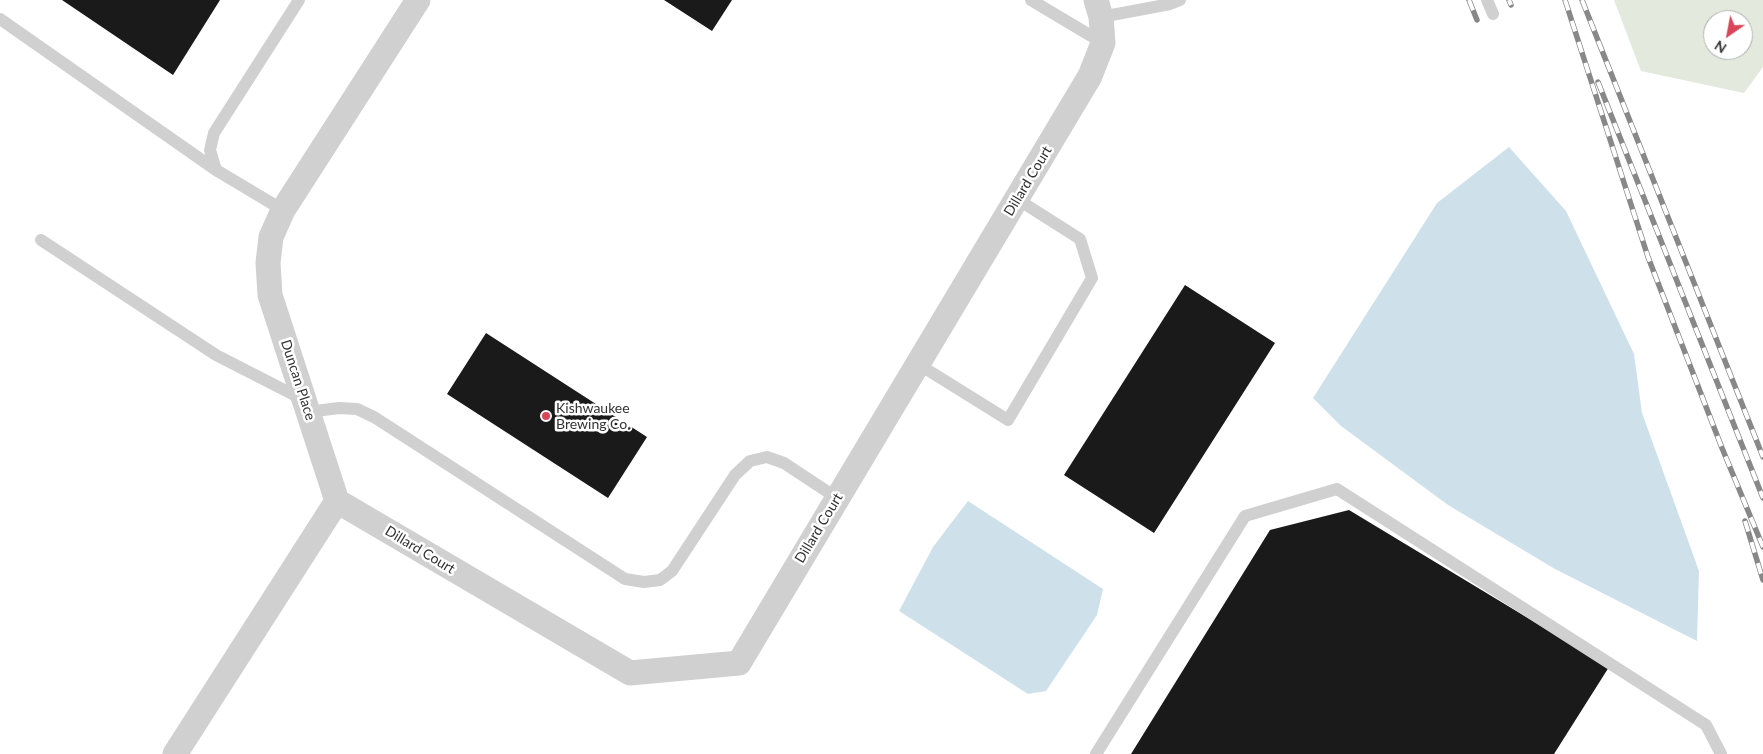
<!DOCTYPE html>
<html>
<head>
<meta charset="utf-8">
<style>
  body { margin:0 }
  #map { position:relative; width:1763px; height:754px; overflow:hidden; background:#fff; font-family:Lato,sans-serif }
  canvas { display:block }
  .north { position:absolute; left:1703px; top:10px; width:50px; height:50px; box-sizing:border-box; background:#fff; border:1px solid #adadad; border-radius:50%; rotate:213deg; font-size:14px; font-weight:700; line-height:20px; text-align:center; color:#333 }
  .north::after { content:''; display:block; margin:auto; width:18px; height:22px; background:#d94559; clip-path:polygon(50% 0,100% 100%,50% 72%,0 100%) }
</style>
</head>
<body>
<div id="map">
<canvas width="1763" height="754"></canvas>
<div class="north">N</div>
</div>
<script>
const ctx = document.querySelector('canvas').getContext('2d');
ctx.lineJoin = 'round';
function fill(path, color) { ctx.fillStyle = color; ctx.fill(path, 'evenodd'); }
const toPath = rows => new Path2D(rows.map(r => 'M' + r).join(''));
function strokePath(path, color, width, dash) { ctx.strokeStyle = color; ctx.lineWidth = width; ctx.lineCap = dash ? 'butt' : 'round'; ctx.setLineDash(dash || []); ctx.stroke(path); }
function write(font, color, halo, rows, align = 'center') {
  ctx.font = font + ' Lato,sans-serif'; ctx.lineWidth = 5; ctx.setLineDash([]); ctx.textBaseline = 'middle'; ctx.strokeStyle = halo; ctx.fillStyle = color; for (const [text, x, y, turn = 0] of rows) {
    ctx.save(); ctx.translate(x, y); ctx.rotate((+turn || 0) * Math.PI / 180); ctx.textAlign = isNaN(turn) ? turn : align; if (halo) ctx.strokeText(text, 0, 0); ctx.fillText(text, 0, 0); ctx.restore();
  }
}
const green = toPath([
  [1614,0,1763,0,1763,67,1744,93,1641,71],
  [1713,20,1743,20,1743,50,1713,50]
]);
const water = toPath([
  [1509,147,1566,211,1634,354,1642,413,1699,571,1697,641,1555,569,1448,505,1341,426,1313,398,1437,203],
  [968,501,1103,589,1097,615,1046,691,1028,694,899,611,933,547]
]);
const building = toPath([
  [62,0,220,0,173,75],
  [664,0,732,0,712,31],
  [1185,285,1275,343,1154,533,1064,475],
  [486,333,647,437,608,498,447,394],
  [1349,510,1609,667,1554,754,1131,754,1270,530]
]);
const service = toPath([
  [1031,0,1103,43],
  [1487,0,1493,14],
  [1101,17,1170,4,1180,0],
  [0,19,216,170],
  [283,210,216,170,210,150,214,133,299,0],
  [41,240,216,355,302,399],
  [918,364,1008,420,1092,278,1080,239,1017,199],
  [308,412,339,408,357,409,374,417,625,579,644,582,660,580,672,571,735,475,750,461,767,457,784,463,837,498],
  [1096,754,1245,516,1337,489,1706,725,1721,754]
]);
const minor = toPath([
  [337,501,630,673,739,663,1090,76,1103,43,1101,17,1096,0],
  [337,501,270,295,268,263,271,237,283,210,418,0],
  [175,754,337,501]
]);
const rail = toPath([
  [1469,0,1477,20],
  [1509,0,1511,5],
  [1565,0,1648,257,1722,448,1763,547],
  [1582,0,1763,457],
  [1598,82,1763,498],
  [1745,521,1763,580]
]);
const markers = [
  [546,416,5,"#d94559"]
];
const streetNames = [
  ["Dillard Court",1028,181,-59],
  ["Duncan Place",298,380,72],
  ["Dillard Court",819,528,-59],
  ["Dillard Court",420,550,31]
];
const poiNames = [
  ["Kishwaukee",556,408],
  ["Brewing Co.",556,424]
];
fill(green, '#e3e9dd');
fill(water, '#cee1ea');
fill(building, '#1a1a1a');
strokePath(service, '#d0d0d0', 12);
strokePath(minor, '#d0d0d0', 25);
strokePath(rail, '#888', 5.5);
strokePath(rail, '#fff', 4, [11]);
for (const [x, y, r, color] of markers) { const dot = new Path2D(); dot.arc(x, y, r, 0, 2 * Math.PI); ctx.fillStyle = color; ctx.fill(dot); strokePath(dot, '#fff', 2); }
write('14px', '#333', '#fff', streetNames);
write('14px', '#333', '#fff', poiNames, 'left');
</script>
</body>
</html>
